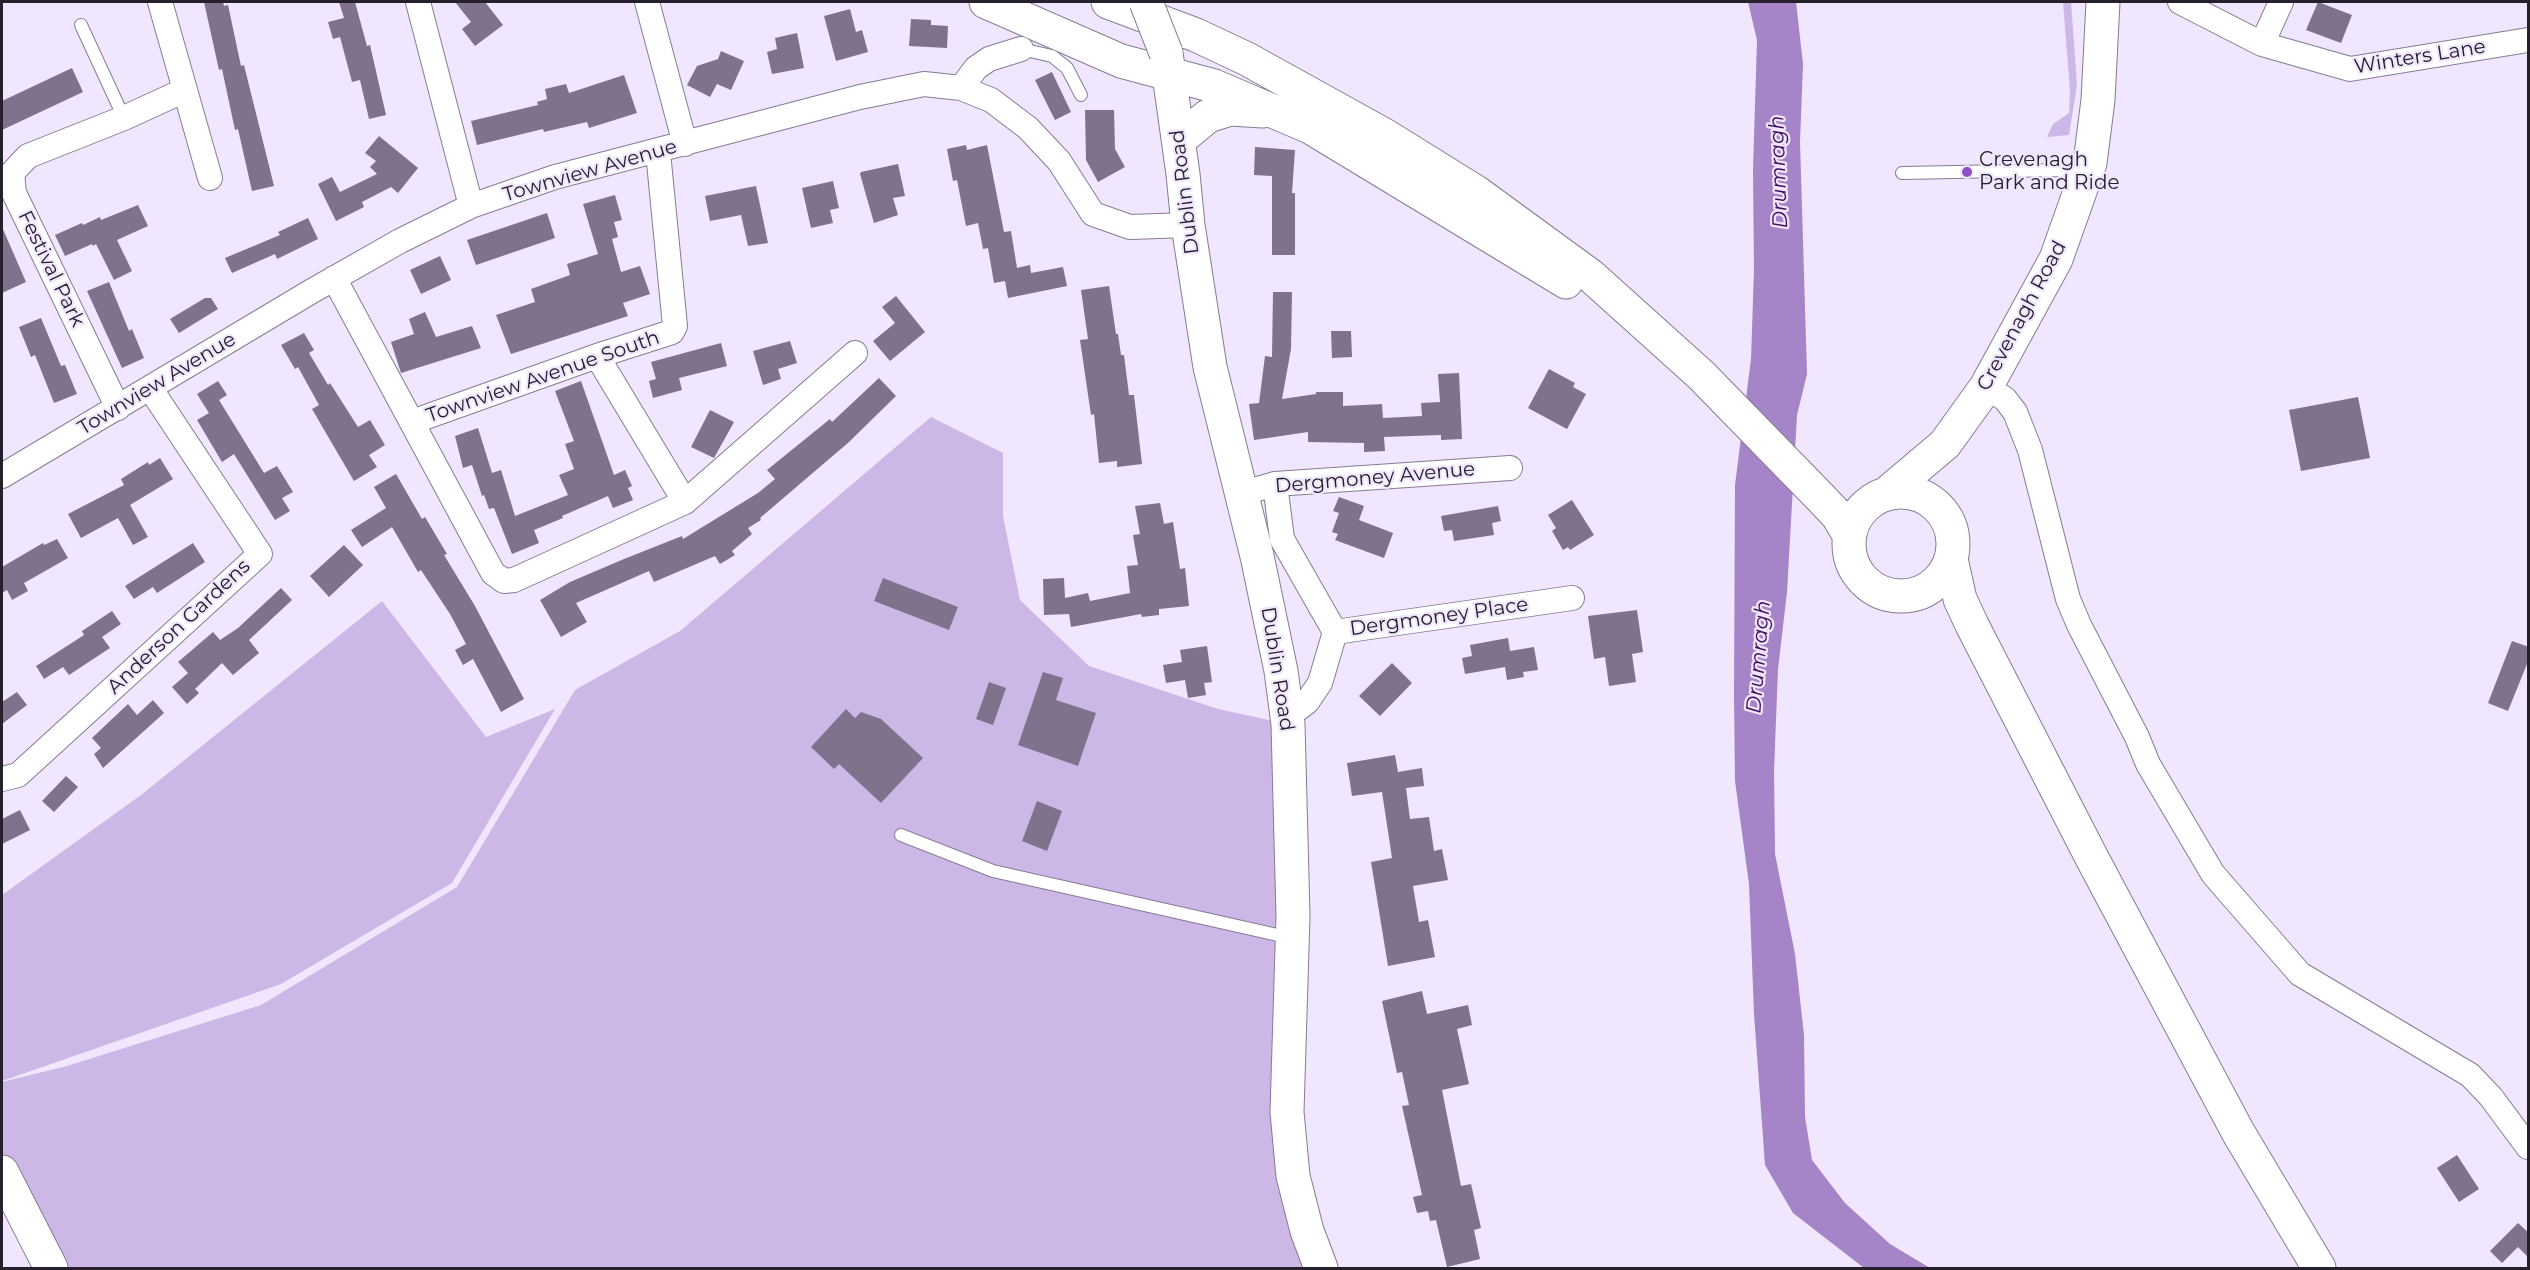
<!DOCTYPE html>
<html>
<head>
<meta charset="utf-8">
<style>
  body { margin:0 }
  #map { position:relative; width:2530px; height:1270px; overflow:hidden; background:#f0e6fd; font-family:Montserrat,sans-serif }
  canvas { display:block }
  .frame { position:absolute; inset:0; border:3px solid #25202b; pointer-events:none }
</style>
</head>
<body>
<div id="map">
<canvas width="2530" height="1270"></canvas>
<div class="frame"></div>
</div>
<script>
const ctx = document.querySelector('canvas').getContext('2d');
ctx.lineJoin = 'round';
function fill(path, color) { ctx.fillStyle = color; ctx.fill(path, 'evenodd'); }
const toPath = rows => new Path2D(rows.map(r => 'M' + r).join(''));
function strokePath(path, color, width, dash) { ctx.strokeStyle = color; ctx.lineWidth = width; ctx.lineCap = dash ? 'butt' : 'round'; ctx.setLineDash(dash || []); ctx.stroke(path); }
function write(font, color, halo, rows, align = 'center') {
  ctx.font = font + ' Montserrat,sans-serif'; ctx.lineWidth = 4.5; ctx.setLineDash([]); ctx.textBaseline = 'middle'; ctx.strokeStyle = halo; ctx.fillStyle = color; for (const [text, x, y, turn = 0] of rows) {
    ctx.save(); ctx.translate(x, y); ctx.rotate((+turn || 0) * Math.PI / 180); ctx.textAlign = isNaN(turn) ? turn : align; if (halo) ctx.strokeText(text, 0, 0); ctx.fillText(text, 0, 0); ctx.restore();
  }
}
const green = toPath([
  [2063,2,2071,2,2077,85,2069,135,2047,137,2053,124,2069,113,2070,90],
  [931,417,1003,453,1003,516,1020,600,1089,666,1218,709,1288,724,1288,1029,1321,1268,63,1268,2,1159,2,1082,67,1066,261,1005,457,887,575,690,680,631],
  [382,601,486,737,555,709,452,883,281,984,2,1081,2,895,141,795]
]);
const water = toPath([
  [1748,2,1796,2,1803,64,1800,142,1807,374,1797,415,1787,592,1778,669,1774,771,1775,854,1795,954,1804,1035,1805,1117,1812,1160,1845,1203,1890,1244,1930,1268,1864,1268,1793,1213,1765,1165,1754,1014,1749,884,1735,781,1734,695,1735,485,1751,359,1754,270,1753,170,1757,40]
]);
const building = toPath([
  [204,2,223,2,224,6,228,5,241,66,244,65,274,186,252,191,238,129,235,130,222,69,219,70],
  [339,2,355,2,367,46,370,45,386,115,369,119,360,80,352,82,340,37,333,39,328,22,344,18],
  [455,2,485,2,503,25,475,46,462,29,471,22],
  [2318,2,2352,15,2341,43,2306,30],
  [850,9,856,32,862,30,868,52,836,61,824,16],
  [911,19,931,20,931,25,948,26,947,48,909,46],
  [797,33,804,68,772,74,767,52,777,49,775,38],
  [721,51,744,61,731,90,717,84,710,97,687,85,697,66,718,59],
  [72,68,83,92,2,130,2,101],
  [1052,72,1071,112,1055,120,1035,80],
  [624,75,637,113,589,128,587,122,544,132,543,129,477,145,471,121,538,105,537,102,547,99,545,89,566,84,569,93],
  [1085,110,1114,110,1115,149,1125,167,1098,182,1086,160],
  [379,136,418,168,398,193,391,187,362,202,364,207,336,221,318,184,332,177,340,192,377,174,370,167,376,161,365,153],
  [966,145,967,150,987,145,1004,232,1011,231,1017,268,1030,265,1031,273,1063,267,1067,286,1008,298,1005,281,994,283,988,248,983,249,978,223,966,226,957,180,953,181,947,149],
  [1255,147,1295,150,1292,193,1295,193,1295,255,1272,255,1272,176,1254,175],
  [898,164,905,196,893,198,898,215,874,223,860,174,861,172],
  [833,181,839,208,830,210,833,223,811,228,802,188],
  [756,186,768,243,748,246,741,215,710,221,705,196],
  [615,195,622,220,614,222,618,237,612,239,621,272,640,266,650,294,623,303,628,316,511,354,496,315,535,302,531,289,570,275,567,264,598,254,583,204],
  [138,205,148,226,117,240,132,271,114,280,96,244,93,246,92,244,65,256,55,235,82,223,83,225,100,217,101,220],
  [547,213,555,238,476,265,467,240],
  [308,218,318,239,277,259,275,254,232,273,225,258,280,235,278,232],
  [2,227,26,282,2,293],
  [440,256,451,280,421,294,410,270],
  [109,282,129,331,132,329,144,358,122,368,87,291],
  [1109,286,1116,334,1118,334,1121,355,1124,355,1129,395,1134,395,1142,464,1117,467,1117,461,1099,463,1094,414,1091,415,1080,340,1088,339,1081,290],
  [1273,292,1292,292,1291,349,1282,399,1316,394,1316,392,1343,392,1343,406,1382,404,1383,418,1422,416,1421,403,1440,402,1438,374,1459,373,1462,439,1441,440,1441,435,1384,437,1385,451,1364,452,1364,443,1308,442,1308,432,1254,440,1249,404,1259,403,1265,356,1272,357],
  [896,296,925,332,890,361,873,341,895,323,882,307],
  [205,298,211,298,218,309,179,333,170,319],
  [425,312,436,337,472,326,481,348,401,373,391,342,414,334,409,319],
  [41,318,61,366,65,365,77,394,54,403,35,355,31,357,19,327],
  [1331,331,1351,331,1352,357,1332,358],
  [304,333,314,350,309,353,328,385,330,383,358,427,370,420,385,445,369,455,377,467,354,481,312,409,319,405,298,367,295,369,281,345],
  [790,341,797,363,778,369,781,379,763,385,753,351],
  [721,343,727,366,679,378,682,390,653,398,649,381,656,379,651,362],
  [1549,369,1575,383,1573,387,1586,394,1567,429,1528,408],
  [879,378,896,396,849,442,760,518,761,520,748,528,752,534,732,551,735,555,720,564,715,556,654,582,649,571,576,603,587,622,561,637,540,600,570,582,624,559,682,536,683,539,758,493,775,479,767,470,830,419,832,422],
  [218,381,227,395,219,400,264,473,277,466,293,492,282,498,290,511,275,520,234,454,222,462,197,420,209,413,197,394],
  [581,381,614,475,625,470,632,486,628,488,633,500,613,508,608,496,562,516,563,518,534,530,539,543,512,554,494,508,489,509,484,495,482,496,472,465,463,468,455,436,478,428,492,473,501,470,515,516,568,495,559,475,574,469,565,444,574,441,555,391],
  [2358,397,2370,458,2301,471,2289,410],
  [710,410,734,422,714,458,691,447],
  [160,458,173,479,130,505,148,537,133,545,118,518,81,538,68,514,124,485,121,479,148,462,149,465],
  [396,474,422,519,425,517,447,554,444,555,475,606,524,699,501,712,473,659,463,665,455,650,466,644,450,614,421,570,418,572,392,527,362,547,351,530,386,508,374,487],
  [1339,497,1364,506,1359,520,1393,533,1384,558,1335,540,1338,534,1332,532,1339,513,1333,511],
  [1572,500,1594,535,1570,550,1568,547,1563,550,1552,531,1556,528,1548,515],
  [1160,503,1164,524,1173,522,1180,569,1185,568,1189,606,1159,609,1159,615,1142,617,1141,614,1071,627,1069,614,1044,615,1043,579,1064,578,1065,598,1088,593,1090,601,1130,593,1127,566,1138,565,1133,535,1140,534,1135,506],
  [1498,506,1501,521,1492,523,1494,535,1454,541,1452,530,1444,531,1441,516],
  [57,539,68,558,24,583,28,591,12,600,7,590,2,593,2,567,43,543,44,545],
  [193,543,205,562,157,593,153,587,134,599,125,586],
  [344,545,363,565,329,597,310,576],
  [883,578,958,607,949,630,874,601],
  [281,588,292,600,249,640,259,653,233,675,222,663,195,689,199,693,187,704,172,687,188,673,178,662,213,632,220,640,238,628],
  [1637,610,1643,652,1632,654,1636,682,1609,686,1605,657,1594,659,1588,616],
  [112,611,121,624,102,637,110,648,69,675,63,667,44,679,36,666,84,635,82,631],
  [1508,638,1510,651,1534,647,1538,670,1523,672,1524,677,1507,680,1505,667,1465,674,1462,658,1472,656,1470,645],
  [2512,641,2529,647,2529,659,2508,711,2488,703],
  [1207,646,1212,682,1204,683,1206,695,1188,698,1185,680,1166,683,1163,665,1182,662,1180,650],
  [1392,663,1412,683,1380,716,1359,696],
  [1043,672,1063,678,1056,700,1096,713,1078,766,1018,745],
  [989,682,1006,688,993,725,976,719],
  [17,692,27,705,2,724,2,702],
  [153,700,164,713,103,768,94,754,101,748,92,738,128,704,137,715],
  [846,709,855,718,861,712,881,719,923,758,881,803,839,764,834,769,811,747],
  [1395,755,1398,772,1422,768,1424,786,1406,788,1410,819,1429,817,1434,851,1442,849,1448,880,1413,886,1419,922,1428,920,1435,957,1388,966,1371,862,1392,858,1382,792,1352,796,1347,763],
  [66,776,78,787,54,812,42,801],
  [1037,801,1062,811,1047,851,1022,841],
  [20,810,30,830,2,844,2,819],
  [1422,991,1427,1014,1468,1005,1472,1025,1457,1029,1469,1084,1442,1090,1461,1186,1471,1184,1481,1228,1474,1230,1480,1259,1447,1267,1436,1220,1430,1221,1428,1211,1417,1213,1413,1197,1422,1195,1402,1106,1409,1105,1402,1072,1397,1073,1382,1001],
  [2457,1155,2479,1189,2459,1202,2437,1168],
  [2518,1223,2529,1233,2529,1258,2518,1247,2502,1263,2490,1251]
]);
const lane = toPath([
  [81,25,124,118],
  [1021,49,1052,56,1067,68,1081,95],
  [1902,173,2059,170,2084,173],
  [901,835,993,871,1291,938]
]);
const street = toPath([
  [160,2,210,178],
  [418,2,471,206],
  [647,2,685,144],
  [2180,2,2262,44,2350,69,2528,40],
  [2262,44,2281,2],
  [961,88,976,68,989,59,1021,49],
  [334,278,493,573,504,581,514,580,685,502,855,353],
  [597,356,685,502],
  [1986,387,2005,399,2015,412,2030,450,2068,599,2079,625,2137,737,2148,764,2213,874,2300,974,2470,1075,2491,1097,2528,1147],
  [118,408,14,193,12,173,28,156,124,118,185,90],
  [412,422,597,356,672,332,675,326,658,152],
  [2,476,312,291,400,241,471,206,555,177,860,97,924,84,961,88,991,100,1028,128,1059,161,1093,214,1130,227,1188,225],
  [1275,484,1282,539,1335,632],
  [1240,494,1275,484,1510,468],
  [1287,717,1307,702,1320,683,1335,632,1572,598],
  [2,779,18,775,260,554,150,388]
]);
const secondary = toPath([
  [1166,53,1183,174,1188,225,1210,367,1257,556,1281,671,1288,724,1293,916,1287,1112,1293,1176,1307,1231,1321,1268],
  [2,1172,51,1268]
]);
const highway = toPath([
  [986,2,1121,61,1214,86,1310,127,1566,282],
  [1108,2,1196,35,1247,59,1386,136,1476,192,1591,276,1701,375,1821,498,1838,516,1849,535],
  [1179,140,1208,116,1230,109,1263,111],
  '1849 544a52 52 0 1 1 104 0a52 52 0 1 1-104 0Z',
  [1887,493,1945,444,1986,387,2056,259,2090,163,2098,100,2103,2],
  [1951,559,1960,599,1972,625,2093,860,2238,1132,2319,1268]
]);
const secondaryBridge = toPath([
  [1146,2,1166,53]
]);
const markers = [
  [1967,172,6,"#8e4fc4"]
];
const streetNames = [
  ["Winters Lane",2420,57,-9],
  ["Townview Avenue",590,171,-16],
  ["Dublin Road",1185,192,-97],
  ["Festival Park",51,269,64],
  ["Crevenagh Road",2022,316,-62],
  ["Townview Avenue South",543,377,-19],
  ["Townview Avenue",157,384,-31],
  ["Dergmoney Avenue",1375,478,-5],
  ["Dergmoney Place",1439,617,-8],
  ["Anderson Gardens",179,627,-43],
  ["Dublin Road",1277,669,81]
];
const poiNames = [
  ["Crevenagh",1979,160],
  ["Park and Ride",1979,183]
];
const waterNames = [
  ["Drumragh",1779,172,-92],
  ["Drumragh",1759,657,-85]
];
fill(green, '#cdb7e6');
fill(water, '#a584c7');
fill(building, '#7e728c');
strokePath(lane, '#877b95', 14);
strokePath(street, '#877b95', 26);
strokePath(secondary, '#877b95', 35);
strokePath(highway, '#877b95', 35);
strokePath(lane, '#fff', 12);
strokePath(street, '#fff', 24);
strokePath(secondary, '#fff', 33);
strokePath(highway, '#fff', 33);
strokePath(secondaryBridge, '#877b95', 35, []);
strokePath(secondaryBridge, '#fff', 33);
for (const [x, y, r, color] of markers) { const dot = new Path2D(); dot.arc(x, y, r, 0, 2 * Math.PI); ctx.fillStyle = color; ctx.fill(dot); strokePath(dot, '#f0e6fd', 2); }
write('20px', '#25202b', '#f0e6fd', streetNames);
write('20px', '#25202b', '#f0e6fd', poiNames, 'left');
write('italic 21px', '#3c0c5d', '#f0e6fd', waterNames);
</script>
</body>
</html>
